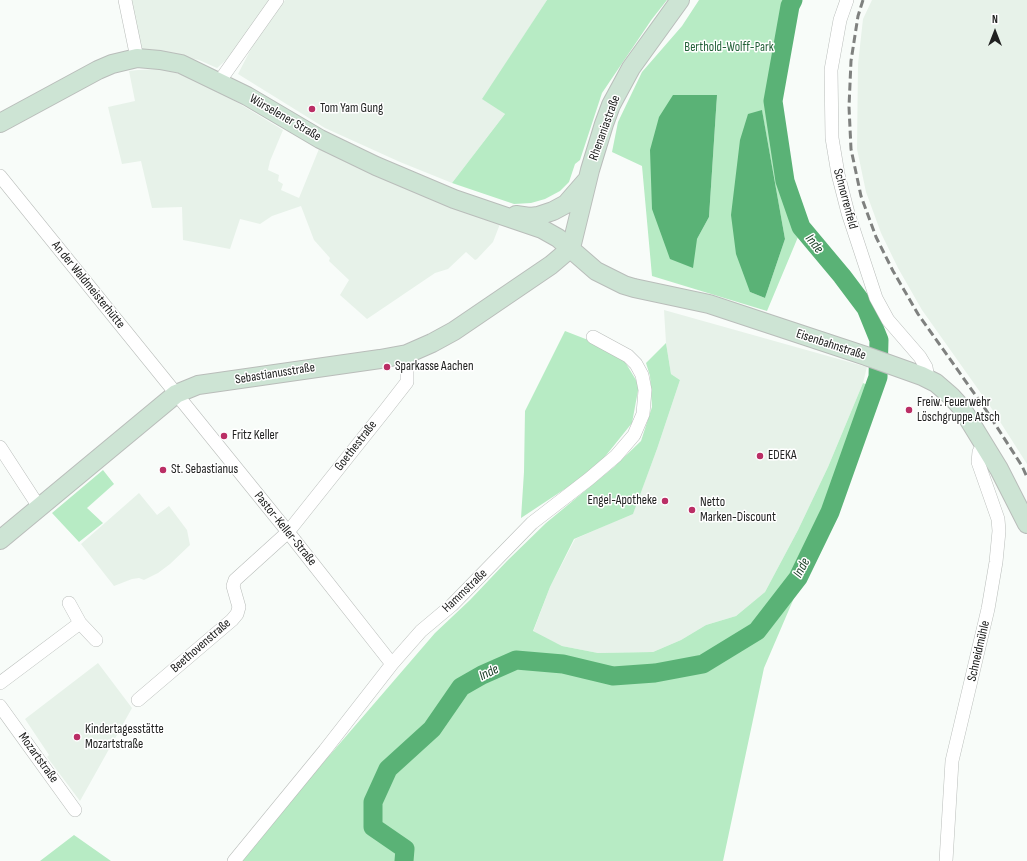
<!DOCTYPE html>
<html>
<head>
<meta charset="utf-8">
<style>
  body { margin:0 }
  #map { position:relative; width:1027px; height:861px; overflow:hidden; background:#f8fcf9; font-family:"Sofia Sans Condensed",sans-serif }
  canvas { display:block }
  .north { position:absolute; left:975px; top:12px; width:40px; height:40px; -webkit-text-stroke:3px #fff; paint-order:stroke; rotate:0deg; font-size:11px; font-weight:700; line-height:16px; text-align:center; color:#202120 }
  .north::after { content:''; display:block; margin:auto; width:14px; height:18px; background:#202120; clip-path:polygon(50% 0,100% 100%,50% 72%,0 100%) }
</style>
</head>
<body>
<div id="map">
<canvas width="1027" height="861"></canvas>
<div class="north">N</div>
</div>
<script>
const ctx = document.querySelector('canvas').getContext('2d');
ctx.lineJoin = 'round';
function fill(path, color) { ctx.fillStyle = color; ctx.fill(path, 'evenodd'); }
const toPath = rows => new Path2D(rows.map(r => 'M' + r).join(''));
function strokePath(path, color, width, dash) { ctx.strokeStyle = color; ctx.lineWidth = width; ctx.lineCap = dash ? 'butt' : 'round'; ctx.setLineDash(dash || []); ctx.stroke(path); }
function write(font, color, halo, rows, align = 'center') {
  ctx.font = font + ' "Sofia Sans Condensed",sans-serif'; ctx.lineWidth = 3; ctx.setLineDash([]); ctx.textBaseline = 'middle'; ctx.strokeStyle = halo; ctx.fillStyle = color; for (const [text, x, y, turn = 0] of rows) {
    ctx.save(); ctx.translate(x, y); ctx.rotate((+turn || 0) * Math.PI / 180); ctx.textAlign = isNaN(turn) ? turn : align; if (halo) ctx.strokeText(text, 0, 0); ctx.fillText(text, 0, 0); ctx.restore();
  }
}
const built = toPath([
  [130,0,272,0,232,55,217,68,199,60,141,51],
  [285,0,547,0,483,99,505,114,452,183,400,162,325,128,238,74,254,43],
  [872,0,1027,0,1027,464,990,406,922,310,898,268,881,233,866,192,857,149,858,64,863,19],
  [160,69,181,74,225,95,283,130,270,161,268,170,279,175,278,181,283,184,281,190,299,198,321,144,500,224,493,242,477,259,475,260,466,252,448,269,435,273,367,319,340,295,349,280,329,261,330,258,314,240,301,206,272,216,260,224,240,219,230,249,183,240,182,207,152,208,141,161,122,164,108,107,135,101,129,71,138,70],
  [664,310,867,367,863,383,828,467,798,530,765,592,736,616,706,625,681,640,653,652,598,653,562,646,533,632,550,587,575,539,633,513,657,449,680,380,671,374,666,343],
  [139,493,157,515,169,506,187,530,190,545,170,564,158,573,144,580,139,578,132,579,114,586,81,544],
  [98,663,132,708,80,801,47,757,49,755,25,719]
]);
const green = toPath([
  [547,0,667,0,652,19,602,93,580,160,575,164,569,182,560,191,545,199,531,203,514,204,452,183,505,114,482,99],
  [699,0,789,0,783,24,770,98,772,127,779,172,798,237,767,311,652,276,642,166,612,152,618,122,642,72,682,26],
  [717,95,709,217,697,239],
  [762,111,785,239,765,298,750,292],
  [565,331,619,352,639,385,632,423,595,469,521,518,524,472,525,411],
  [666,343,671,374,680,380,657,449,633,514,574,539,550,587,533,631,562,646,598,653,653,652,681,640,706,625,736,616,765,592,798,530,828,467,863,383,878,390,863,425,830,514,764,668,723,861,239,861,254,843,435,633,470,600,507,561,546,523,614,467,641,441,652,407,650,376,646,363],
  [103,470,114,484,87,508,103,523,79,542,52,513],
  [74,835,111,861,40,861]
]);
const water = toPath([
  [673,95,717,95,709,217,697,239,693,268,670,259,652,209,650,150,659,117],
  [762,110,785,239,765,298,750,292,736,254,731,215,740,140,748,114]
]);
const river = toPath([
  [404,861,405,849,373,827,373,802,388,769,432,729,461,687,482,675,516,660,563,664,613,676,655,673,703,664,757,631,798,578,830,512,878,377,879,340,866,308,842,276,801,227,785,181,773,101,790,6,793,0]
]);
const street = toPath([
  [125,0,137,58],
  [847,0,840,20,831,70,832,138,838,174,848,213,876,298,888,320,920,357,926,367,928,379],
  [219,82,277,0],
  [0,176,288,532,392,664],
  [0,447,39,507],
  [80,623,96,640],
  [0,683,80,623,69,603],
  [138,700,232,620,237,614,239,607,233,586,235,580,288,532,386,409,407,382,407,354],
  [0,706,75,810],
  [234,861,325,750,392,664,421,631,452,605,532,523,589,479,616,456,634,435,643,414,645,390,642,375,636,364,628,356,593,337],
  [946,861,952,761,988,609,996,562,999,531,998,519,978,462,979,452,984,444]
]);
const secondary = toPath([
  [0,123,98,70,112,64,137,58,160,60,181,64,247,96,320,139,376,166,454,199,542,229,558,238,596,271,624,285,634,288,709,304,866,356,922,376,936,383,951,396,961,407,999,469,1027,524],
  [516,215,530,217,538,216,553,211,566,204,586,181],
  [571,248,590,170,604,124,611,105,631,68,680,0],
  [0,540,176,394,198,385,380,359,407,354,432,343,454,331,551,265,571,248]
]);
const rail = toPath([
  [863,0,858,16,851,61,849,107,851,149,861,196,876,237,893,271,918,314,986,410,1022,466,1027,477]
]);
const markers = [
  [312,109,4,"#ba2e65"],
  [387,367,4,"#ba2e65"],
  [909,410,4,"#ba2e65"],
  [224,436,4,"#ba2e65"],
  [760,456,4,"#ba2e65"],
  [163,470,4,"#ba2e65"],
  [665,501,4,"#ba2e65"],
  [692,510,4,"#ba2e65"],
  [77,737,4,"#ba2e65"]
];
const parkNames = [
  ["Berthold-Wolff-Park",729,48]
];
const poiNames = [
  ["Tom Yam Gung",320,109],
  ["Sparkasse Aachen",395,367],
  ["Freiw. Feuerwehr",917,403],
  ["Löschgruppe Atsch",917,418],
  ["Fritz Keller",232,436],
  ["EDEKA",768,456],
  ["St. Sebastianus",171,470],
  ["Engel-Apotheke",657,501,"right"],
  ["Netto",700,503],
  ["Marken-Discount",700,518],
  ["Kindertagesstätte",85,730],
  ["Mozartstraße",85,745]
];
const streetNames = [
  ["Würselener Straße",285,118,30],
  ["Rhenaniastraße",605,128,-70],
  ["Schnorrenfeld",845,199,75],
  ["An der Waldmeisterhütte",88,285,51],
  ["Eisenbahnstraße",831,345,18],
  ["Sebastianusstraße",275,374,-9],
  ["Goethestraße",356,446,-52],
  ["Pastor-Keller-Straße",285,529,51],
  ["Hammstraße",465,591,-44],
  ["Beethovenstraße",201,646,-41],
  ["Schneidmühle",979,651,-77],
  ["Mozartstraße",38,758,54]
];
const waterNames = [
  ["Inde",814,244,51],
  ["Inde",802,568,-62],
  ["Inde",489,673,-26]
];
fill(built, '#e7f2e9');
fill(green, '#b7ebc4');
fill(water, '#5ab276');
strokePath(river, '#5ab276', 19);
strokePath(street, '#b9bdba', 14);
strokePath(secondary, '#b9bdba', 20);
strokePath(street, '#fff', 13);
strokePath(secondary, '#cde4d4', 18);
strokePath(rail, '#7f817f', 3, [8, 4]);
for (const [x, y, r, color] of markers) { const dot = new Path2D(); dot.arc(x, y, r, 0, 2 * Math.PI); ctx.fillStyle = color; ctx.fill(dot); strokePath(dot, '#fff', 1.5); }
write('13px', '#226038', '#fff', parkNames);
write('13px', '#202120', '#fff', poiNames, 'left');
write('13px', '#202120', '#fff', streetNames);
write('italic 14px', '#153a21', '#fff', waterNames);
</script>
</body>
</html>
